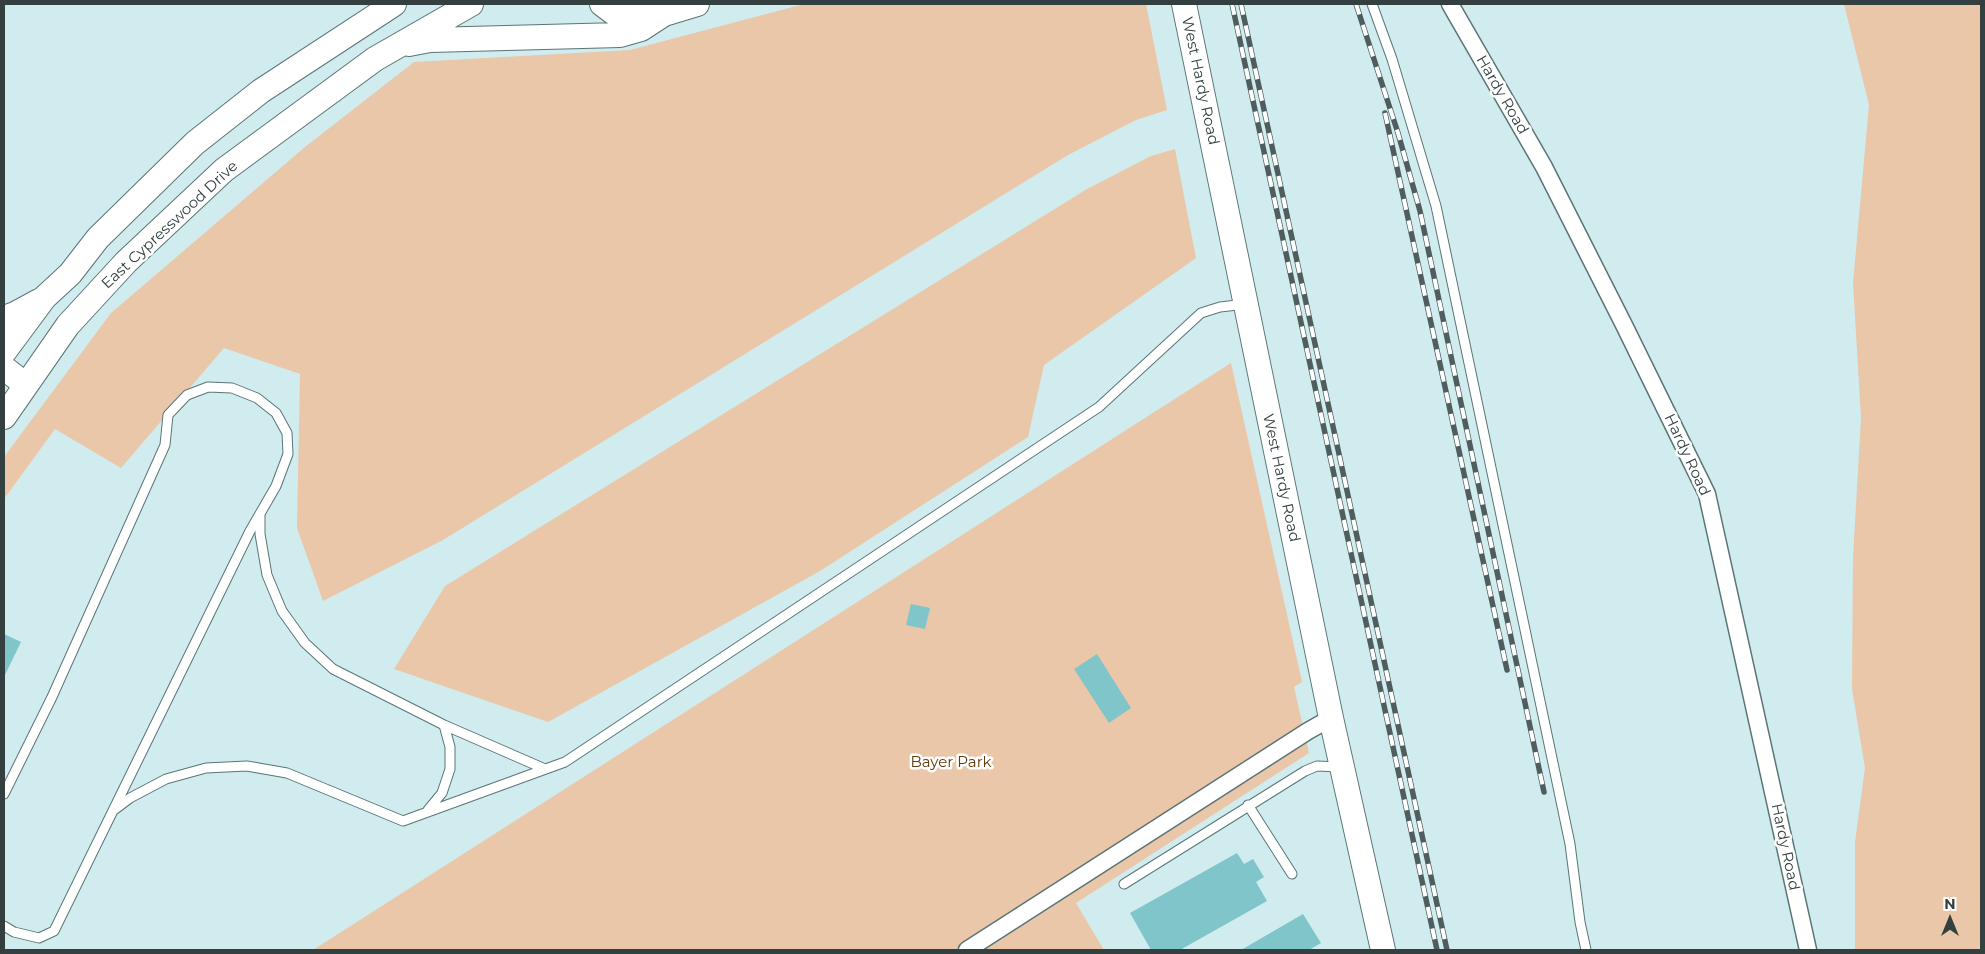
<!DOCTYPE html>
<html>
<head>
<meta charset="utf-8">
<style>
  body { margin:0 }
  #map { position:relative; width:1985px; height:954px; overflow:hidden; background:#d0ecee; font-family:Montserrat,sans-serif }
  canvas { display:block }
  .frame { position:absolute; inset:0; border:5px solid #344040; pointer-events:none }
  .north { position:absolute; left:1925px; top:894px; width:50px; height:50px; -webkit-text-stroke:4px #fff; paint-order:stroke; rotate:0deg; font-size:14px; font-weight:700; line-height:20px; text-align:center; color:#344040 }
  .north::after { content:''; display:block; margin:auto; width:18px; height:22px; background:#344040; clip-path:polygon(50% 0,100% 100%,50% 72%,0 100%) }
</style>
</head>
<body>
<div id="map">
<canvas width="1985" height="954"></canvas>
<div class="frame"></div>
<div class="north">N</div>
</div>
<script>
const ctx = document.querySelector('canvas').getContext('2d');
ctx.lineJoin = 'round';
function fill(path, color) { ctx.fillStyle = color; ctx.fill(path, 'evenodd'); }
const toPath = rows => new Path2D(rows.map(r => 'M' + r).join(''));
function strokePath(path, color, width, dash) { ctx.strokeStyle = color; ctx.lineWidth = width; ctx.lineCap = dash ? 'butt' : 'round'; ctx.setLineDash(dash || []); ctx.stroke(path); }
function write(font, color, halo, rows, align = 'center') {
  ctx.font = font + ' Montserrat,sans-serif'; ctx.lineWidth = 5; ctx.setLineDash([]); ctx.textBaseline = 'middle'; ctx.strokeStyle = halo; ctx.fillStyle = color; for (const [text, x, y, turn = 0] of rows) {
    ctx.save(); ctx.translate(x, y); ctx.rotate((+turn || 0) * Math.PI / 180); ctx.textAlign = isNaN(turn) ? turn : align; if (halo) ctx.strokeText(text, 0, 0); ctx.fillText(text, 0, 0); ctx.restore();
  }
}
const green = toPath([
  [804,4,1146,4,1167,110,1136,120,1068,155,443,540,323,601,297,528,300,374,224,348,121,468,55,429,4,499,4,457,111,313,305,147,414,62,630,50],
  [1844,4,1981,4,1981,950,1855,950,1855,842,1865,768,1852,689,1853,557,1861,418,1853,283,1869,105],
  [1175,149,1196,258,1044,365,1028,437,820,571,548,722,394,669,445,586,1087,189,1151,156],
  [1231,363,1302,682,1294,687,1309,753,1076,903,1104,950,313,950]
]);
const building = toPath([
  [911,604,930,608,925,629,906,625],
  [4,634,21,642,4,677],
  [1097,654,1131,708,1109,723,1074,669],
  [1237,853,1244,864,1253,859,1264,877,1256,882,1267,901,1180,950,1151,950,1130,913],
  [1303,914,1321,943,1309,950,1241,950]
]);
const service = toPath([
  [1372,4,1392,59,1436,206,1570,844,1580,922,1586,950],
  [260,514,260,534,267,575,282,611,305,643,333,669,444,725,545,769],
  [4,794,52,697,165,445,168,415,187,395,208,387,232,388,257,398,276,413,287,433,288,454,276,486,250,531,54,931,39,938,14,932,4,926],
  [1248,805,1292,874],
  [114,810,130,798,166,779,206,768,247,766,287,773,403,821,565,762,1099,407,1201,313,1220,307,1246,304],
  [428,810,442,793,450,769,450,747,444,725],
  [1124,884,1305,771,1317,766,1341,767]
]);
const minor = toPath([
  [1450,4,1544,167,1624,325,1707,494,1808,950],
  [967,950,1308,731,1331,718]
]);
const secondary = toPath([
  [602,4,614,13,625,16,646,17,664,14,697,4],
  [1184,4,1331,718,1383,950],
  [409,44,430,40,620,35,641,29,664,14],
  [4,318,15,314,39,301],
  [4,352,44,298,70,274,98,238,195,143,261,91,394,4],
  [4,368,26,385],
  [4,417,68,325,126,262,224,170,375,59,471,4]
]);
const rail = toPath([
  [1232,4,1437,950],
  [1241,4,1447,950],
  [1356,4,1398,133,1420,211,1544,792],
  [1385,113,1507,670]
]);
const streetNames = [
  ["West Hardy Road",1200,81,78],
  ["Hardy Road",1502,95,60],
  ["East Cypresswood Drive",170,225,-43],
  ["Hardy Road",1687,455,65],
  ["West Hardy Road",1281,478,78],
  ["Hardy Road",1785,847,78]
];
const parkNames = [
  ["Bayer Park",951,763]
];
fill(green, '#eac7a8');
fill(building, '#80c5ca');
strokePath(service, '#5b7576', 11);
strokePath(minor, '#5b7576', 19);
strokePath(secondary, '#5b7576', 26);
strokePath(service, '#fff', 9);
strokePath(minor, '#fff', 16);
strokePath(secondary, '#fff', 24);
strokePath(rail, '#4f5d5e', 5.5);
strokePath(rail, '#fff', 4, [11]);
write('15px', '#344040', '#fff', streetNames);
write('15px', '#61390b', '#fff', parkNames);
</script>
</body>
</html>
